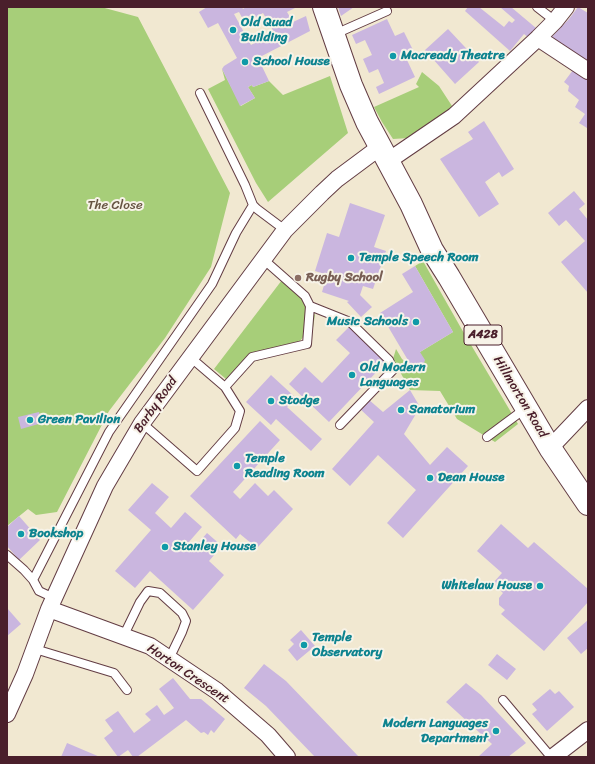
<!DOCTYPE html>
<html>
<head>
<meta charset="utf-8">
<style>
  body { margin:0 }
  #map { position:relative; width:595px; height:764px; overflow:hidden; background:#f1e8d1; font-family:Sriracha,sans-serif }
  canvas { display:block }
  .frame { position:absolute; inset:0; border:8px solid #4a1f2b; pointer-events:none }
</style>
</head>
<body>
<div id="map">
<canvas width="595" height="764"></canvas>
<div class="frame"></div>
</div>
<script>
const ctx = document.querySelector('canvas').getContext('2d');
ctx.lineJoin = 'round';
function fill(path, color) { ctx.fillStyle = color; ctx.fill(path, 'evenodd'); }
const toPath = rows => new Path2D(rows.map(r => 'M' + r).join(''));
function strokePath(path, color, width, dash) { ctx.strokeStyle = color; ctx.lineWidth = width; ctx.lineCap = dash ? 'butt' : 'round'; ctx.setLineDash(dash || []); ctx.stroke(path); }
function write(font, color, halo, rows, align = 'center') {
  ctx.font = font + ' Sriracha,sans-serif'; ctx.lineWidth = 4; ctx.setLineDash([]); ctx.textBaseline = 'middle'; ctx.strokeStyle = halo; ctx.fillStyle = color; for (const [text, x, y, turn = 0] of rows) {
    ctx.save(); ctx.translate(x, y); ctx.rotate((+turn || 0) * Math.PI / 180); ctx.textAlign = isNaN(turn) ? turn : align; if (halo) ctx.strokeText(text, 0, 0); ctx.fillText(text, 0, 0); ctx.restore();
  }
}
const green = toPath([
  [7,7,101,7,138,17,230,193,211,267,165,338,109,411,57,512,36,515,28,509,7,526],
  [222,69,241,106,255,98,248,87,252,85,253,87,269,81,283,95,330,76,348,133,268,202,256,183,208,89,225,80],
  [422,72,439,86,454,109,409,138,393,139,382,122,374,107,419,87,416,84],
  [423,261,461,328,518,424,495,442,457,419,440,391,410,390,393,359,396,349,402,359,412,367,417,369,420,352,453,332,415,266],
  [282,280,303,297,315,315,312,334,304,336,300,341,299,349,252,362,232,384,214,369]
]);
const building = toPath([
  [207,7,242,7,243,9,246,7,297,7,287,12,293,22,306,16,310,31,258,58,269,81,253,87,252,85,248,87,255,98,240,106,222,69,224,66,237,58,218,23,208,28,199,12],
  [239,12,245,23,263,13,274,32,251,45,234,14],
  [338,7,354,7,341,16],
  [468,7,479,7,504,27,509,21,512,23,515,20,500,7,511,7,536,28,529,38,524,34,510,51,465,11],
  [578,7,588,13,588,62,550,39,569,19],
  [387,19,395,36,404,32,416,56,407,60,415,77,379,94,376,87,384,83,378,69,369,73,363,59,372,55,365,40,356,44,352,35],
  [448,29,479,62,455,84,425,50],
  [573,70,588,80,587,128,579,123,585,114,575,107,579,100,568,91,569,86,564,82],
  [484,121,514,169,502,177,499,172,485,182,499,204,479,217,440,159,473,139,468,132],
  [574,191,585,204,579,209,588,220,588,293,561,262,585,241,566,220,559,226,548,213],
  [350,203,385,215,374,247,386,251,373,289,363,286,360,295,372,307,361,317,347,302,349,301,322,292,327,275,315,271,327,233,339,237],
  [415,266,453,332,420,352,425,360,423,366,417,369,412,367,380,313,413,292,402,274],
  [349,327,386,362,329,422,289,384,305,367,322,383,350,353,336,340],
  [271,375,296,398,287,407,322,439,311,451,276,419,271,425,246,402],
  [410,390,420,407,404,434,430,465,447,447,468,466,403,538,387,523,416,490,378,455,350,486,332,469,374,422,359,408,368,399,383,412],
  [39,412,42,423,21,429,18,417],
  [260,421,280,440,233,492,240,499,255,483,268,496,274,490,293,509,257,548,240,534,236,539,190,496],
  [152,483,169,497,155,513,171,528,185,512,202,527,188,543,194,548,207,533,222,546,209,561,224,575,193,610,150,571,135,588,115,571,151,530,128,510],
  [19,516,40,540,19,560,7,546,7,527],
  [501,524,528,548,534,542,588,589,588,602,544,651,501,614,505,610,499,605,499,598,503,593,493,583,502,573,477,551],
  [7,608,21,624,7,636],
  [588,620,588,648,581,654,567,638],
  [301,630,315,646,297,661,288,650,294,644,290,640],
  [497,654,516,669,507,680,488,665],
  [264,664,286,681,359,757,315,757,266,706,244,688],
  [173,678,190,699,201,699,225,719,214,733,211,730,208,735,204,732,201,733,186,720,137,757,133,757,128,750,118,757,104,738,113,731,105,720,118,711,134,733,151,720,145,714,157,705,164,715,174,708,159,689],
  [466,683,481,695,526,743,508,757,478,757,492,744,446,702],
  [550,689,555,694,559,691,574,707,547,731,532,714,537,710,532,704],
  [67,743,100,757,61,757]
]);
const service = toPath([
  [537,7,555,21],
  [335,34,387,11],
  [253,205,257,209,285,230],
  [310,306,350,322,389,360,393,370,340,425],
  [225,387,252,357,307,344,310,306,305,296,263,259],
  [142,423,197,471,235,428,240,411,225,387,190,357],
  [487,437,526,408],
  [7,555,24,570,33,580,39,591,54,598],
  [33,580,109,432,212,284,236,233,253,205,245,185,200,93],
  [123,637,140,602,148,591,160,593,182,613,186,621,182,632,169,659],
  [35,649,114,673,127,690],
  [503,700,551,757]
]);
const minor = toPath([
  [538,38,588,71],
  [388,161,454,116,538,38,555,21,566,7],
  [550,448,588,408],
  [49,609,150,646,217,691,268,735,287,757],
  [7,714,25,674,49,609,105,486,142,423,285,230,322,193,337,179,380,147],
  [553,757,588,730]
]);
const trunk = toPath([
  [324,7,351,85,367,122,411,204,432,250,449,277,550,448,588,504]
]);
const markers = [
  [233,30,4,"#0f9aa8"],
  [393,56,4,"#0f9aa8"],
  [245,62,4,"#0f9aa8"],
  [351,258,4,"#0f9aa8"],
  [298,278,4,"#8d6e63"],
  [416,322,4,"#0f9aa8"],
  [352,375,4,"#0f9aa8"],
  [271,401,4,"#0f9aa8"],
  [401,410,4,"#0f9aa8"],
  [30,420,4,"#0f9aa8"],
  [237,466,4,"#0f9aa8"],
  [430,478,4,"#0f9aa8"],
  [21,534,4,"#0f9aa8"],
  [165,547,4,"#0f9aa8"],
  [540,586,4,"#0f9aa8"],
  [304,645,4,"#0f9aa8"],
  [496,731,4,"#0f9aa8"]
];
const shields = [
  [483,335,38]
];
const shieldNames = [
  ["A428",483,335]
];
const cultureNames = [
  ["Old Quad",241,23],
  ["Building",241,38],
  ["Macready Theatre",401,56],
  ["School House",253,62],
  ["Temple Speech Room",359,258],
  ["Music Schools",408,322,"right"],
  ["Old Modern",360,368],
  ["Languages",360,383],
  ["Stodge",279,401],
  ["Sanatorium",409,410],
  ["Green Pavilion",38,420],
  ["Temple",245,459],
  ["Reading Room",245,474],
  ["Dean House",438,478],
  ["Bookshop",29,534],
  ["Stanley House",173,547],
  ["Whitelaw House",532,586,"right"],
  ["Temple",312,638],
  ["Observatory",312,653],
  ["Modern Languages",488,724,"right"],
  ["Department",488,739,"right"]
];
const parkNames = [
  ["The Close",115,206]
];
const educationNames = [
  ["Rugby School",306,278]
];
const streetNames = [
  ["Hillmorton Road",520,397,59],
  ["Barby Road",156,405,-55],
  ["Horton Crescent",188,674,34]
];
fill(green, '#a7ce79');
fill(building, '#cab6df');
strokePath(service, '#633d44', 10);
strokePath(minor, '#633d44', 18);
strokePath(trunk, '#633d44', 24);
strokePath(service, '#fff', 8);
strokePath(minor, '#fff', 16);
strokePath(trunk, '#fff', 22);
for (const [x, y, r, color] of markers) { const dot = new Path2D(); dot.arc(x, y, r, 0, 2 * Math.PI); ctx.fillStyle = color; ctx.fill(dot); strokePath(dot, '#f7f3e8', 1.5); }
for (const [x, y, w] of shields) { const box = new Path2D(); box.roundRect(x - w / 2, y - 10, w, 20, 3); ctx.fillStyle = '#f7f3e8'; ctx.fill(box); strokePath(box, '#4a1f2b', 1); }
write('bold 12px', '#4a1f2b', null, shieldNames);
write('bold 13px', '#0d838f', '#f7f3e8', cultureNames, 'left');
write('13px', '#665442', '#f7f3e8', parkNames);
write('bold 13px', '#785e54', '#f7f3e8', educationNames, 'left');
write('13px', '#4a1f2b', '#f7f3e8', streetNames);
</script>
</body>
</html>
